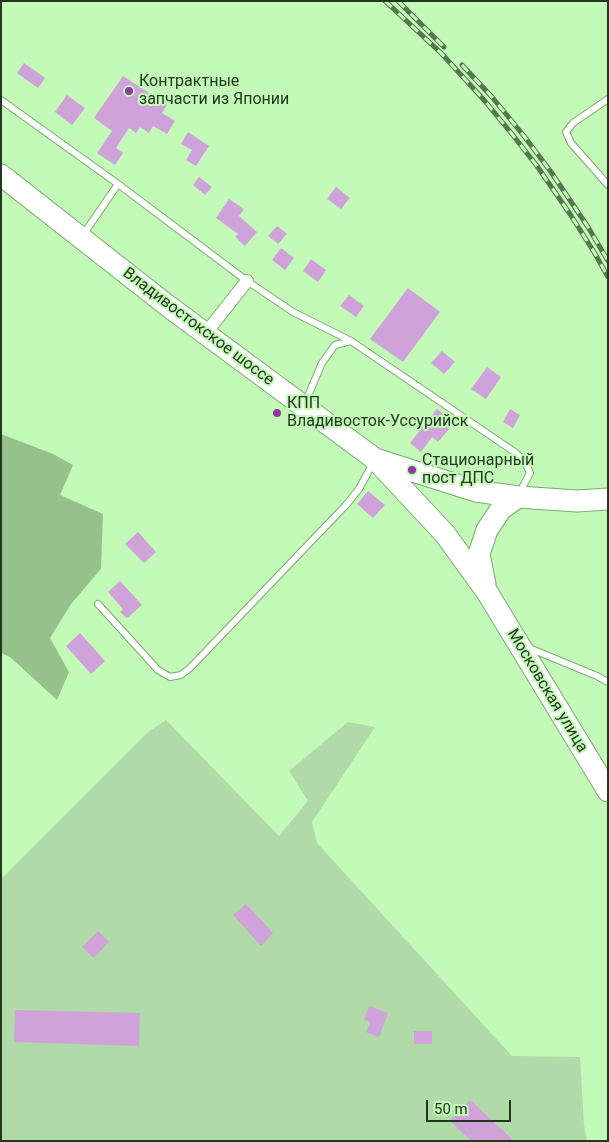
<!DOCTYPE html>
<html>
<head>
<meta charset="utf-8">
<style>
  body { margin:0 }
  #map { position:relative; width:609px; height:1142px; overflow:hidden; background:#c3fab8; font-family:Roboto,sans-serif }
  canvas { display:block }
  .frame { position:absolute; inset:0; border:2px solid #22381e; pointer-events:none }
  .scale { position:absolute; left:426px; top:1100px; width:85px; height:22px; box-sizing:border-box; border:2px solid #22381e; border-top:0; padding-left:6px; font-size:15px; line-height:18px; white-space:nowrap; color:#22381e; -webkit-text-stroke:4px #c3fab8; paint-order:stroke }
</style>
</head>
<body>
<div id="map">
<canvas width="609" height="1142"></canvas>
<div class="frame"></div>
<div class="scale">50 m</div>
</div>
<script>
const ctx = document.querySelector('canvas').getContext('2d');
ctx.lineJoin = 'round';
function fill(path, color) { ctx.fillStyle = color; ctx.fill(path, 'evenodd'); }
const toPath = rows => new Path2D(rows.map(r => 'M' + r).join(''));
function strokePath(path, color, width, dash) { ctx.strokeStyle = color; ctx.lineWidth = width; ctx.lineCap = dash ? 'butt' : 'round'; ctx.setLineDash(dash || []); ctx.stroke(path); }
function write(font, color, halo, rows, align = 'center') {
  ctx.font = font + ' Roboto,sans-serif'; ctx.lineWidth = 4; ctx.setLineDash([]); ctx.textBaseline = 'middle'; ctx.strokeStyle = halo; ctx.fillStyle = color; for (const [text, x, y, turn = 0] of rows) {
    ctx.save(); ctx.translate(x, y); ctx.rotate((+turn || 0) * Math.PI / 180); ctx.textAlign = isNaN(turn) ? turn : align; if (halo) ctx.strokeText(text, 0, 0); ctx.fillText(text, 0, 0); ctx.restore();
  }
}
const green = toPath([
  [166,720,279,836,308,801,289,771,348,722,375,727,312,822,317,843,512,1056,580,1057,584,1125,587,1141,1,1141,1,879,148,732]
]);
const forest = toPath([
  [1,434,53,454,73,465,60,495,103,514,101,569,71,604,50,638,69,672,57,700,10,657,1,653]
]);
const building = toPath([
  [24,63,45,78,38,88,17,73],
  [123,76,167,105,162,113,175,121,167,134,153,126,149,133,140,127,136,133,129,128,116,148,123,153,115,165,97,153,112,131,94,118],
  [67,95,85,108,72,125,55,112],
  [188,132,209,146,196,166,186,160,192,150,181,144],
  [199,177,212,187,205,195,193,185],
  [336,187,350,198,341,209,327,199],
  [229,199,244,209,239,216,257,232,245,246,235,237,238,234,216,218],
  [277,226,287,234,278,244,268,236],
  [281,248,294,258,285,270,272,260],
  [311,259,326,270,318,282,303,271],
  [408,288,440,312,403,362,370,339],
  [349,295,364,306,356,317,340,306],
  [442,351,455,362,444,374,431,363],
  [487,367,501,377,486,399,471,389],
  [437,409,454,423,438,442,432,437,421,452,410,443],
  [510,409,520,415,513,428,503,422],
  [368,491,385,505,373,518,357,504],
  [138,532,156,552,144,563,125,544],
  [120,581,142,605,127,618,120,612,123,609,108,592],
  [80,633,105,661,91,674,66,646],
  [246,904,273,933,261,946,233,915],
  [98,931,109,942,94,958,82,947],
  [369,1006,388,1013,379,1037,366,1032,370,1022,364,1019],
  [15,1010,140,1013,139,1046,14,1042],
  [414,1031,432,1031,432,1044,414,1044],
  [470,1100,514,1141,471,1141,450,1121]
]);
const service = toPath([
  [608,99,573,123,566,132,571,143,608,185],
  [1,100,118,184,247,281,293,312,351,341,516,453,525,462,530,473,519,494],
  [83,235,118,184],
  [305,403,322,363,335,345,351,341],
  [98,604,158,670,170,677,181,675,191,667,346,505,359,489,373,463],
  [529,648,597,676,608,682]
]);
const minor = toPath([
  [205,334,247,281]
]);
const primary = toPath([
  [375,459,445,534,487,592,608,791],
  [485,584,479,554,487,530,501,509,518,497]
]);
const trunk = toPath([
  [1,175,168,306,375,459,476,491,518,497,577,501,608,499]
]);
const rail = toPath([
  [385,1,441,53,484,100,512,134,537,166,570,214,594,252,608,277],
  [398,1,444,47],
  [462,65,492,97,524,136,551,172,588,227,608,261]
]);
const markers = [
  [129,91,5,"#9138a3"],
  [277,413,5,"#9138a3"],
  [412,470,5,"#9138a3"]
];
const poiNames = [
  ["Контрактные",139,82],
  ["запчасти из Японии",139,100],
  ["КПП",287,404],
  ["Владивосток-Уссурийск",287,422],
  ["Стационарный",422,461],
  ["пост ДПС",422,479]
];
const streetNames = [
  ["Владивостокское шоссе",198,327,37],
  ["Московская улица",547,691,59]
];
fill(green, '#b1daa9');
fill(forest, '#94c28a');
fill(building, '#d0a2da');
strokePath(service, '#77ab6c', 8);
strokePath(minor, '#77ab6c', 14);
strokePath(primary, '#77ab6c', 23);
strokePath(trunk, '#77ab6c', 23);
strokePath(service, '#fff', 6);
strokePath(minor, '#fff', 12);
strokePath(primary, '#fff', 21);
strokePath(trunk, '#fff', 21);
strokePath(rail, '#56764f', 5);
strokePath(rail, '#c3fab8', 3, [9]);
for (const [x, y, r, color] of markers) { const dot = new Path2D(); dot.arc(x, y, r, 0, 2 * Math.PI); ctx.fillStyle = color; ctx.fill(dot); strokePath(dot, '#c3fab8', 2); }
write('16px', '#22381e', '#c3fab8', poiNames, 'left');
write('16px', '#22381e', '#c3fab8', streetNames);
</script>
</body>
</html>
